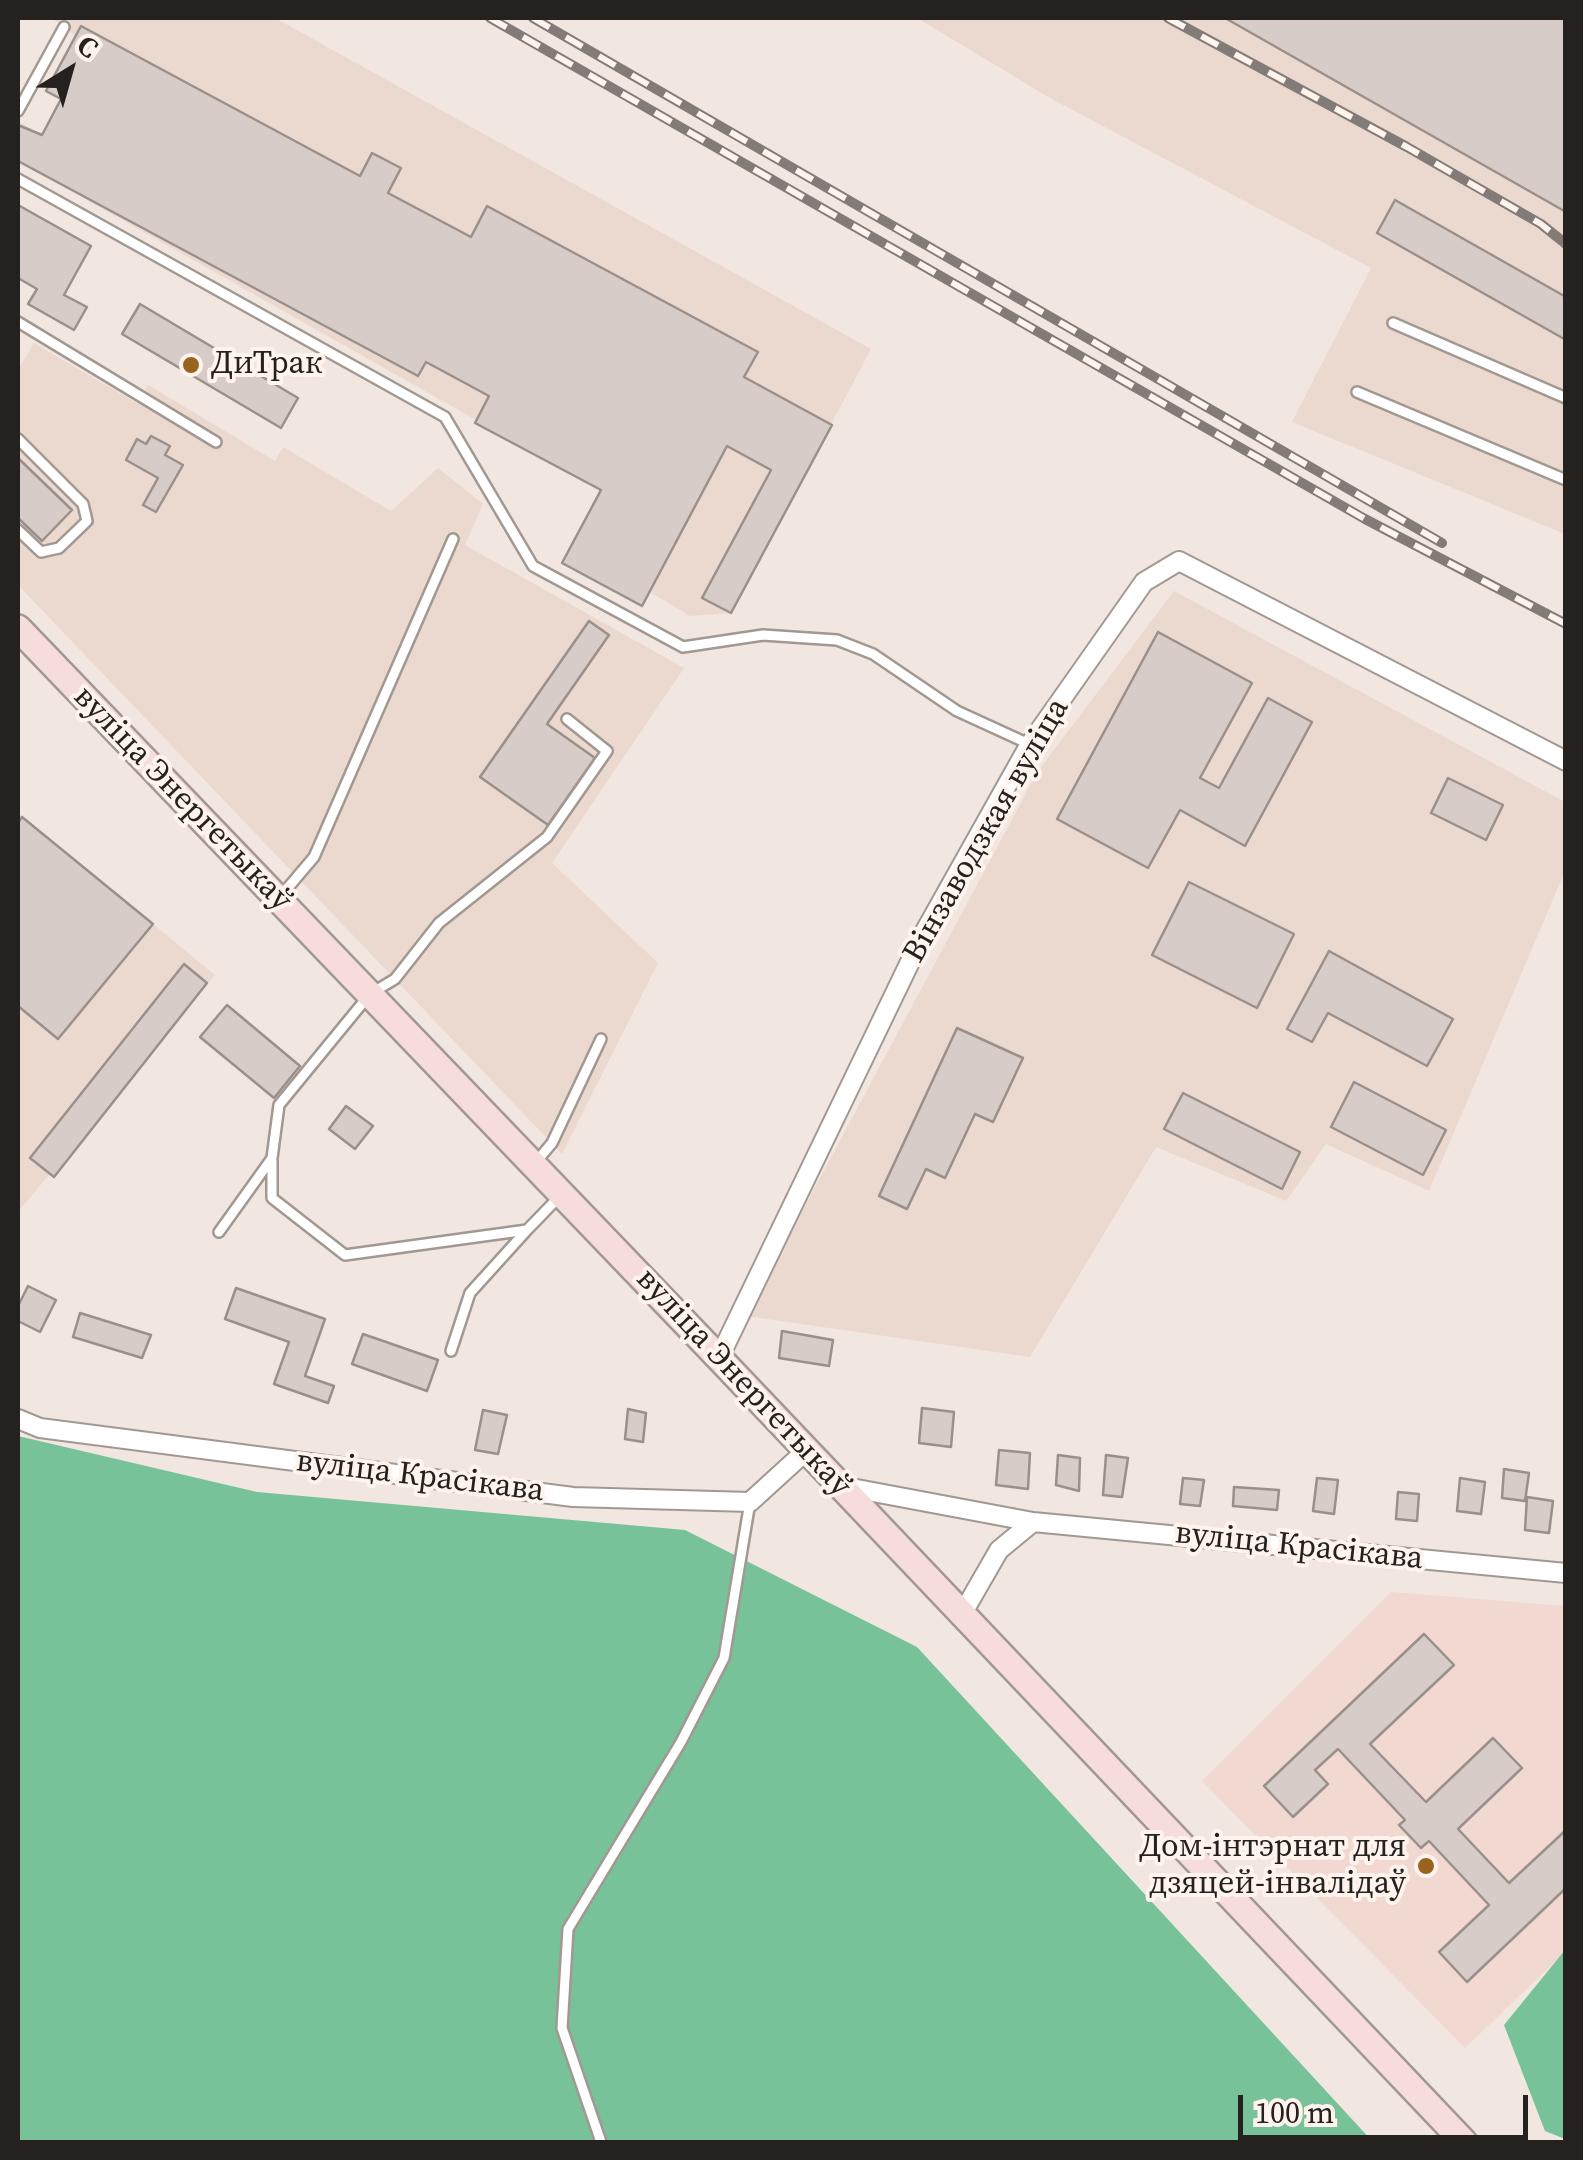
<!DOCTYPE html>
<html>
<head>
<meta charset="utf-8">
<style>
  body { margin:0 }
  #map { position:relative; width:1583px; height:2160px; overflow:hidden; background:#f1e6e0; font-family:"Source Serif 4",serif }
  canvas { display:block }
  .frame { position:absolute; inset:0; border:20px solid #25211f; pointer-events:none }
  .north { position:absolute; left:20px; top:20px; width:100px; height:100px; -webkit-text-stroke:8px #fef3ed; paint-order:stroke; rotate:37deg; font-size:28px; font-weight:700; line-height:40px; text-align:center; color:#25211f }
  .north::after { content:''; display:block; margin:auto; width:35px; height:45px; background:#25211f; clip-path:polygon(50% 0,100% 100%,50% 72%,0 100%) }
  .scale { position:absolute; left:1238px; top:2095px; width:290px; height:45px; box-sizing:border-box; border:5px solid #25211f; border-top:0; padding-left:12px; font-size:30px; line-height:35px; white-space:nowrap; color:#25211f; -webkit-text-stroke:8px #fef3ed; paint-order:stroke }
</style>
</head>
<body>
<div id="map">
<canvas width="1583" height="2160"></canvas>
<div class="frame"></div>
<div class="north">С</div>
<div class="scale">100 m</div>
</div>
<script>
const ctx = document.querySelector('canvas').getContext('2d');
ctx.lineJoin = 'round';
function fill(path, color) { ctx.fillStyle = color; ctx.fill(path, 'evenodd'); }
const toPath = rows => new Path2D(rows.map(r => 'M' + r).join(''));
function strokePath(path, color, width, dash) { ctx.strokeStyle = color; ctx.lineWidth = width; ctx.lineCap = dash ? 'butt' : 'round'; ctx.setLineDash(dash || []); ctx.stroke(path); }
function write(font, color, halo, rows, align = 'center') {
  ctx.font = font + ' "Source Serif 4",serif'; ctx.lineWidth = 8; ctx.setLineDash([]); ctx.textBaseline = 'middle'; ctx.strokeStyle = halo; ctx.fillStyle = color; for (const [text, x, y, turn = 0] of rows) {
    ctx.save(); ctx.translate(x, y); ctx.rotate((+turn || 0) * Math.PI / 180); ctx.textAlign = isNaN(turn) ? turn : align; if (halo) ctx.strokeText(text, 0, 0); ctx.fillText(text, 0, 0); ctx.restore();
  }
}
const built = toPath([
  [51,18,275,18,871,349,731,613,690,616,650,592,642,606,562,563,600,490,18,161,19,122,42,135,61,99,46,91,76,36],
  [917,18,1565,18,1565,534,1292,422,1371,268,1050,98],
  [34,343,138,404,148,385,275,461,283,447,391,511,438,468,483,504,465,545,684,668,552,863,658,963,562,1154,18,585,18,370],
  [1174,591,1565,802,1565,871,1429,1191,1326,1144,1286,1201,1156,1147,1030,1357,746,1316,1038,771],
  [18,813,215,975,18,1212]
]);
const education = toPath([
  [1391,1592,1565,1606,1565,1952,1465,2048,1202,1781]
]);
const forest = toPath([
  [18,1436,257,1492,685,1530,917,1647,1373,2142,18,2142],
  [1565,1950,1565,2139,1545,2131,1504,2025]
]);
const building = toPath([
  [1225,18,1566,18,1566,212,1225,18],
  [81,26,360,176,372,153,401,168,388,193,471,237,487,206,758,352,744,377,832,425,731,613,702,598,771,470,727,446,642,606,562,563,601,490,475,423,489,396,426,362,418,376,18,161,18,125,42,135,61,99,46,91,81,26],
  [1395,200,1566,297,1566,340,1377,233,1395,200],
  [18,205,91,246,64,295,87,307,74,330,28,304,37,289,18,278,18,205],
  [140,304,298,398,281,428,122,334,140,304],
  [151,436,170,446,165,455,183,465,156,512,143,505,158,478,126,460,137,439,146,444,151,436],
  [18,458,72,510,42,541,18,518,18,458],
  [589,621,609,635,547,724,595,758,548,825,480,777,589,621],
  [1158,632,1252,683,1200,778,1219,788,1268,698,1312,722,1245,846,1180,810,1148,868,1057,819,1158,632],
  [1448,778,1503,805,1486,840,1431,813,1448,778],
  [22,817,153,924,58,1039,18,1006,18,823,22,817],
  [1189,882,1294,934,1257,1008,1152,955,1189,882],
  [1329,951,1453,1019,1427,1066,1328,1013,1312,1042,1287,1029,1329,951],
  [184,964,207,983,54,1177,30,1158,184,964],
  [227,1005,300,1066,274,1098,200,1037,227,1005],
  [957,1028,1023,1058,993,1122,975,1114,945,1178,926,1169,907,1209,879,1196,957,1028],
  [1354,1082,1446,1130,1423,1175,1331,1127,1354,1082],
  [1183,1093,1300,1152,1282,1189,1164,1129,1183,1093],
  [346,1106,373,1126,355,1149,329,1129,346,1106],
  [28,1286,56,1300,40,1332,18,1321,18,1306,28,1286],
  [236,1288,325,1319,305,1376,334,1386,328,1403,274,1384,289,1342,225,1319,236,1288],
  [80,1313,151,1335,142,1358,73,1337,80,1313],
  [782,1331,833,1340,829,1366,779,1358,782,1331],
  [363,1334,438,1360,427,1391,352,1364,363,1334],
  [922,1408,954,1412,951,1447,919,1443,922,1408],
  [628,1409,646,1413,643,1442,625,1439,628,1409],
  [483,1410,507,1415,498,1454,475,1450,483,1410],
  [999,1450,1030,1453,1028,1489,996,1485,999,1450],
  [1058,1455,1080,1458,1079,1491,1056,1485,1058,1455],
  [1106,1455,1128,1458,1122,1497,1103,1495,1106,1455],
  [1504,1469,1529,1473,1525,1501,1502,1498,1504,1469],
  [1183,1478,1204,1480,1200,1506,1180,1504,1183,1478],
  [1317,1478,1338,1480,1334,1514,1313,1511,1317,1478],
  [1460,1478,1485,1482,1481,1514,1457,1511,1460,1478],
  [1234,1487,1279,1490,1277,1510,1233,1506,1234,1487],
  [1398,1492,1419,1494,1417,1521,1396,1519,1398,1492],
  [1527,1497,1553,1501,1549,1533,1525,1530,1527,1497],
  [1424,1634,1454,1665,1370,1744,1426,1802,1493,1738,1522,1768,1458,1829,1509,1883,1566,1830,1566,1888,1467,1982,1439,1952,1489,1905,1429,1841,1421,1848,1399,1825,1405,1820,1338,1749,1315,1770,1328,1784,1293,1817,1264,1786,1424,1634]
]);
const service = toPath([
  [18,111,64,27],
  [18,179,445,417,533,566,683,647,763,635,837,640,873,654,957,711,1029,744],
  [18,322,216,442],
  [1393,323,1566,398],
  [1357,392,1566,480],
  [18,439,83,504,87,521,59,548,41,552,18,530],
  [280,897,314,857,453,539],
  [272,1161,272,1198,345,1255,527,1230,559,1197],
  [536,1162,552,1143,601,1039],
  [219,1232,272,1158,279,1105,370,994,395,979,439,923,547,837,607,751,567,719],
  [451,1351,470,1293,527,1230],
  [601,2142,562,2028,568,1929,681,1742,724,1658,750,1502]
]);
const minor = toPath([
  [719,1358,924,933,1030,744,1144,582,1179,561,1566,761],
  [18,1419,40,1428,573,1497,750,1502,807,1450],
  [841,1486,1033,1522,1566,1573],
  [961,1616,999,1550,1033,1522]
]);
const secondary = toPath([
  [18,628,719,1358,1464,2142]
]);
const rail = toPath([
  [490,18,1365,519,1566,624],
  [533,18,1442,543],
  [1168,18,1407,147,1541,224,1566,244]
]);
const markers = [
  [191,365,10,"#9b641e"],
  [1426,1866,10,"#9b641e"]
];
const poiNames = [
  ["ДиТрак",211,365],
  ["Дом-інтэрнат для",1406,1848,"right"],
  ["дзяцей-інвалідаў",1406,1885,"right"]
];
const streetNames = [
  ["вуліца Энергетыкаў",182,799,46],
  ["Вінзаводзкая вуліца",987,831,-60],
  ["вуліца Энергетыкаў",743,1383,47],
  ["вуліца Красікава",420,1477,7],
  ["вуліца Красікава",1299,1547,6]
];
fill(built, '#ebd9cf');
fill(education, '#f1d8d0');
fill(forest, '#77c298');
fill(building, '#d7ccc7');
strokePath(building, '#9a908b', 2.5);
strokePath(service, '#a29892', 14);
strokePath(minor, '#a29892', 22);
strokePath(secondary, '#a29892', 30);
strokePath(service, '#fff', 9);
strokePath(minor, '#fff', 18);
strokePath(secondary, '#f6dddb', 25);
strokePath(rail, '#827b77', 10);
strokePath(rail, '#fef3ed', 6, [19]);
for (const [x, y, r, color] of markers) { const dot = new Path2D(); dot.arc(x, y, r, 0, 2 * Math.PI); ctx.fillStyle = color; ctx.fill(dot); strokePath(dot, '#fef3ed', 4); }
write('32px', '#25211f', '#fef3ed', poiNames, 'left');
write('32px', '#25211f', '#fef3ed', streetNames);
</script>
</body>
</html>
